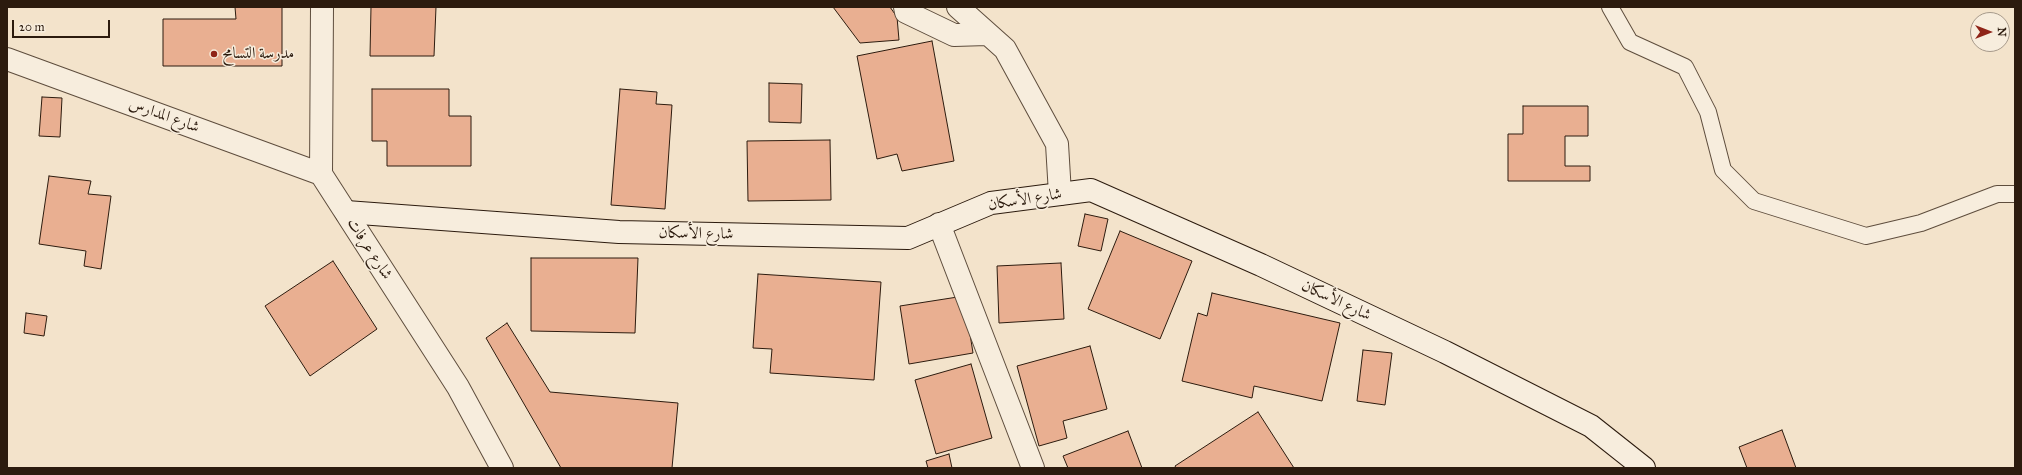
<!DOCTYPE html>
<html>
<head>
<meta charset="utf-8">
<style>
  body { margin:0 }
  #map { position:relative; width:2022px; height:475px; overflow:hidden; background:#f3e3cb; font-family:"IM FELL Great Primer",serif }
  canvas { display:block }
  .frame { position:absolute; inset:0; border:8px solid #2c1b0e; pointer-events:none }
  .north { position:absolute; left:1970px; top:12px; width:40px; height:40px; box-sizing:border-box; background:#f7eddd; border:1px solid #a6998a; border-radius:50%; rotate:90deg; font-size:11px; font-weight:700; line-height:16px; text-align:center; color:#2c1b0e }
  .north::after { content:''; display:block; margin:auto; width:14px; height:18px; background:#8f2418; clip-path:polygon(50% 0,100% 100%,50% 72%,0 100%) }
  .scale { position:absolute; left:12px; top:20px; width:98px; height:18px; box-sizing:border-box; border:2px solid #2c1b0e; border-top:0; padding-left:5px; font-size:12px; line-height:14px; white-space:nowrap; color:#2c1b0e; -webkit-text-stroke:3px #f7eddd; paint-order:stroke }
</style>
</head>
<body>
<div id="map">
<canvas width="2022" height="475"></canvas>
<div class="frame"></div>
<div class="north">N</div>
<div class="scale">20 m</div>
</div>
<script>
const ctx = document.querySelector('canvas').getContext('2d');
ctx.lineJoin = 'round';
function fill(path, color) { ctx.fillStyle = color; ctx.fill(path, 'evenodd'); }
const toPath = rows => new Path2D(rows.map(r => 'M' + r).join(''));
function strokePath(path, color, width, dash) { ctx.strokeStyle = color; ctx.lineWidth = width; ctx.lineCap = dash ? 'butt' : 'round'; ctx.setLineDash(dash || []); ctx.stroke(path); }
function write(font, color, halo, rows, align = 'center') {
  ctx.font = font + ' "IM FELL Great Primer",Amiri,serif'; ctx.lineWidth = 3; ctx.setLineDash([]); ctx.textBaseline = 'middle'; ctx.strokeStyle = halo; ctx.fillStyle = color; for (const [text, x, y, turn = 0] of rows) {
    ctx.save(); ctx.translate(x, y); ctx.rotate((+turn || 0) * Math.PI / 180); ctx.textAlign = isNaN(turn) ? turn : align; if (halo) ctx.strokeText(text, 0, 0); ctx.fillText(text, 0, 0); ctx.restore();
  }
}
const building = toPath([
  [235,7,282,7,282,66,163,66,163,19,236,19,235,7],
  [371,7,436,7,434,56,370,56,371,7],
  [833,7,890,7,897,17,899,40,860,43,833,7],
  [932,41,954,161,902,171,897,154,877,159,857,56,932,41],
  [769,83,802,84,801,123,769,122,769,83],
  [372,89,449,89,449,116,471,116,471,166,387,166,387,141,372,141,372,89],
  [620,89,657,92,656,104,672,105,665,209,611,205,620,89],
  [42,97,62,98,60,137,39,136,42,97],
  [1523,106,1588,106,1588,136,1565,136,1565,166,1590,166,1590,181,1508,181,1508,134,1523,134,1523,106],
  [830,140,831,200,748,201,747,141,830,140],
  [49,176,91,181,88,194,111,196,101,269,84,266,86,251,39,244,49,176],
  [1085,214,1108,219,1101,251,1078,246,1085,214],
  [1120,231,1192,261,1160,339,1088,309,1120,231],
  [531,258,638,258,635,333,531,331,531,258],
  [333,261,377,329,310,376,265,306,333,261],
  [1061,263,1064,319,999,323,997,266,1061,263],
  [758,274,881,282,874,380,770,373,772,349,753,348,758,274],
  [1212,293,1340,323,1322,401,1254,386,1252,398,1182,381,1198,313,1207,316,1212,293],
  [964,296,973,353,909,364,900,306,964,296],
  [26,313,47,316,44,336,24,333,26,313],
  [507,323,550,392,678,403,672,468,561,468,486,338,507,323],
  [1090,346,1107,409,1063,421,1067,438,1039,446,1017,366,1090,346],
  [1363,350,1392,353,1385,405,1357,401,1363,350],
  [971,364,992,438,936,454,915,380,971,364],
  [1258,412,1294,468,1176,468,1175,466,1258,412],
  [1782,430,1796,468,1747,468,1739,447,1782,430],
  [1128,431,1142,468,1068,468,1063,456,1128,431],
  [949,454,952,468,928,468,926,461,949,454]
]);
const lane = toPath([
  [1610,7,1630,42,1685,67,1708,112,1723,170,1754,201,1866,236,1921,223,1997,194,2015,194]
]);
const street = toPath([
  [322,7,321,174,458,387,502,468],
  [905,7,906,12,954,35,987,34],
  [958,7,1005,49,1057,144,1060,194],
  [7,59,321,174],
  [939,224,1033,468]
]);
const secondary = toPath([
  [346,212,619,232,908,238,991,203,1091,190,1261,265,1445,352,1591,426,1644,468]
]);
const markers = [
  [214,54,4,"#8f2418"]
];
const poiNames = [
  ["مدرسة التسامح",222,54]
];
const streetNames = [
  ["شارع المدارس",164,116,20],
  ["شارع الأسكان",1025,200,-9],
  ["شارع الأسكان",696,234,1],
  ["شارع عرفات",369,249,57],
  ["شارع الأسكان",1336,301,25]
];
fill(building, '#e9af91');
strokePath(building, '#2c1b0e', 1);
strokePath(lane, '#5e4d3d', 18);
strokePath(street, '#5e4d3d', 24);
strokePath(secondary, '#2c1b0e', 24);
strokePath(lane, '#f7eddd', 16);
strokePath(street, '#f7eddd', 22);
strokePath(secondary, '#f7eddd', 22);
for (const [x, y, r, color] of markers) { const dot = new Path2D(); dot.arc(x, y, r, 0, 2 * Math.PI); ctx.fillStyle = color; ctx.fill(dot); strokePath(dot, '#f7eddd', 1.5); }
write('16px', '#2c1b0e', '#f7eddd', poiNames, 'left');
write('16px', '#2c1b0e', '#f7eddd', streetNames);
</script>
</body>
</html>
